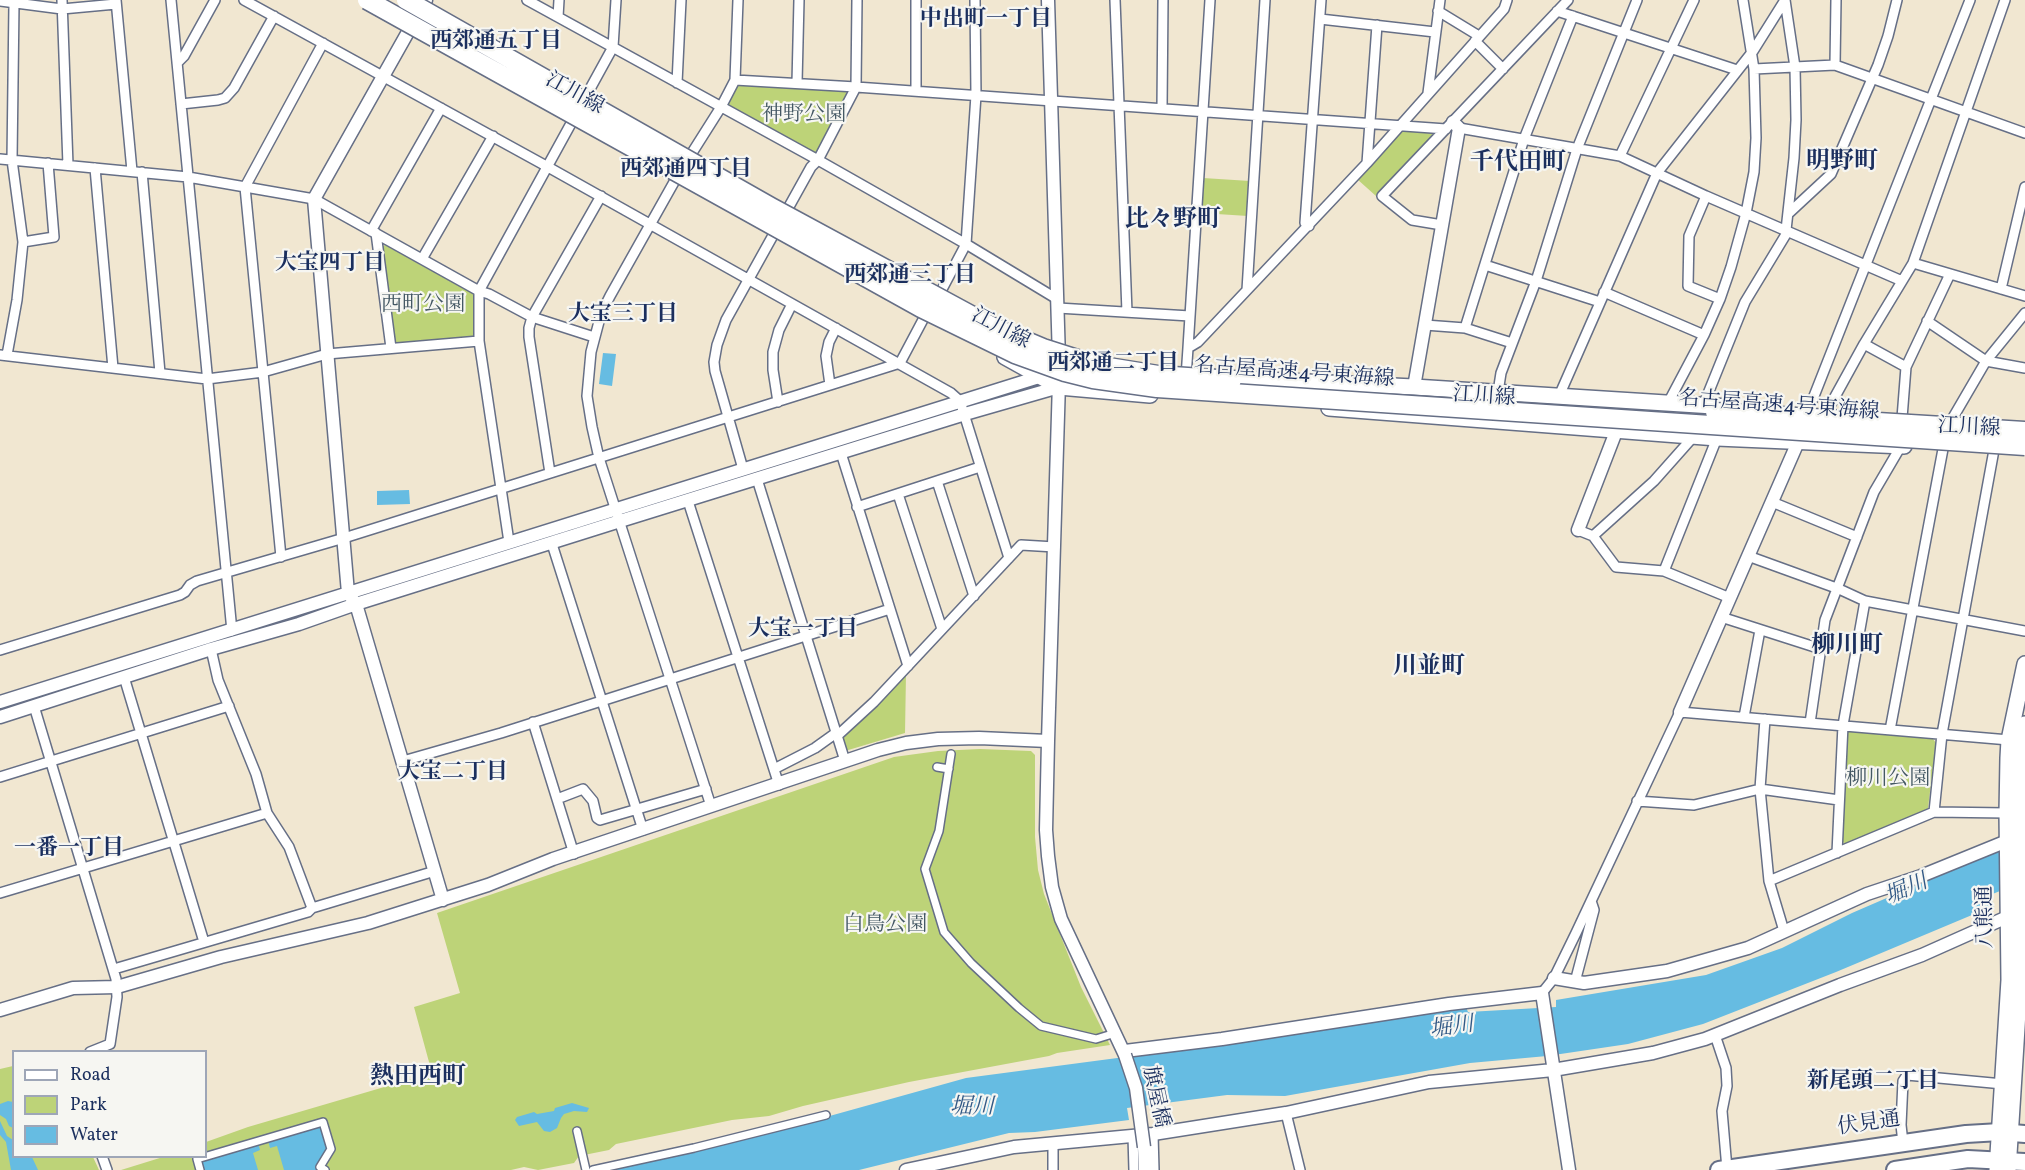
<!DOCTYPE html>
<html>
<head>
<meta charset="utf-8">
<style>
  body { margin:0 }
  #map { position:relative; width:2025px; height:1170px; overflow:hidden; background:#f1e7d1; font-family:Vollkorn,serif }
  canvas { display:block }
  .legend { position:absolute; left:12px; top:1050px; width:195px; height:108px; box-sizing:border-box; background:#f6f6f2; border:2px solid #9ea6b7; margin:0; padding:8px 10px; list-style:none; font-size:18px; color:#1b2f5e }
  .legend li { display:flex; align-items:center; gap:12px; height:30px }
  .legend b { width:30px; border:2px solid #9ea6b7 }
</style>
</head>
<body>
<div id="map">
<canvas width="2025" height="1170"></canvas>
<ul class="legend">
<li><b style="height:8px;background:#fff"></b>Road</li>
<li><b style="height:16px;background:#bdd378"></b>Park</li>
<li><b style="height:16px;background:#66bce2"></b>Water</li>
</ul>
</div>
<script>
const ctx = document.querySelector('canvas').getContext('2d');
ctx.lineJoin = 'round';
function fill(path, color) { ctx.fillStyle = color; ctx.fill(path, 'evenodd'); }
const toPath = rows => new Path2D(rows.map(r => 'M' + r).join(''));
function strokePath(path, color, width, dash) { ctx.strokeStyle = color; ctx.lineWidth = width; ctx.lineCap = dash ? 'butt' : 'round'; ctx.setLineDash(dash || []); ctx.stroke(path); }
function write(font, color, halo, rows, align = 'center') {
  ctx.font = font + ' Vollkorn,"Noto Serif JP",serif'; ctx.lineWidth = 4.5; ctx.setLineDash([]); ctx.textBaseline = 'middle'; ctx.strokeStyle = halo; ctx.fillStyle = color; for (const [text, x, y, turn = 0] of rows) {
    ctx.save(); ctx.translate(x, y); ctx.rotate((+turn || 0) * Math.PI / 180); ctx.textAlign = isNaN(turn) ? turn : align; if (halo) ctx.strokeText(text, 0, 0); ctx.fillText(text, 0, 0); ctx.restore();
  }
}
const green = toPath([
  [738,85,845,91,848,94,817,152,813,153,729,108,728,103],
  [1404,128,1431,131,1434,138,1376,196,1357,179,1399,131],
  [1203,178,1250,181,1248,216,1201,213],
  [385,245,475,295,475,337,397,343,394,341,381,247],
  [906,674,905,733,845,751,841,736],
  [1849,731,1933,739,1936,743,1928,808,1926,811,1847,844,1842,842,1846,734],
  [980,749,1031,751,1035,755,1035,837,1038,870,1044,894,1081,987,1110,1045,1057,1053,1049,1056,909,1082,803,1106,769,1116,732,1120,616,1144,609,1150,579,1156,574,1163,538,1170,524,1167,511,1170,121,1170,163,1157,206,1156,206,1142,248,1127,432,1073,414,1007,460,993,437,913,894,757,938,751],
  [13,1066,14,1156,93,1157,99,1170,0,1170,0,1069]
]);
const water = toPath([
  [603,353,616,354,612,386,599,384],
  [409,490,410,504,377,505,377,491],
  [2025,844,2025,881,1990,895,1994,907,1972,915,1836,972,1703,1024,1628,1044,1547,1056,1470,1063,1285,1096,1227,1095,1127,1108,1129,1120,1035,1132,1009,1133,859,1170,605,1170,826,1117,966,1078,1140,1055,1375,1017,1466,1007,1468,1012,1556,1007,1556,1000,1706,975,1782,948,1852,913,1919,884,1989,855],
  [8,1101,13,1102,13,1128,9,1126,6,1119,0,1115,0,1104],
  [572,1103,589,1108,587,1112,574,1111,564,1114,561,1118,557,1128,550,1132,544,1131,537,1122,519,1126,515,1120,517,1117,534,1112,537,1114,554,1111,555,1108],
  [0,1121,7,1136,13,1140,14,1156,32,1157,38,1170,11,1170,6,1142,0,1135],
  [322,1124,329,1148,322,1170,284,1170,277,1146,270,1148,268,1140],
  [258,1142,260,1150,253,1153,258,1170,203,1170,200,1160]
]);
const pedestrian = toPath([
  [951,754,939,831,925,869,944,932,971,963,1019,1008,1041,1026,1096,1039,1109,1035],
  [937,767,949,769],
  [577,1131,586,1170],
  [200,1170,197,1159,323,1122,331,1149,320,1167,325,1170],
  [593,1170,694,1148,826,1115]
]);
const minor = toPath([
  [62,0,68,165],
  [116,0,132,171],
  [171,0,232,631],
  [244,0,548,167,951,393,960,401,1009,558],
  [527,0,818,160,966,244,1057,299],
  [1115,0,1127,312],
  [1785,0,1795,67,1796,120,1794,158,1786,230],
  [0,1,62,9,116,4],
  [1438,11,1479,36],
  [1557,11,1737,70],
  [558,17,559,0],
  [1320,19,1435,32],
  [1475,41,1503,69],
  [177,63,184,56,215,0],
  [1835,65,1836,0],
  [1754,69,1835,65,2025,133],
  [735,80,856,87,1446,129],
  [677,83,681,0],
  [797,83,799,0],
  [916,91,916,0],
  [1428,93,1440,0],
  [181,104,218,100,225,98,234,88,274,16],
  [1162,108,1163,0],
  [1459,128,1620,156,1706,196,1902,281],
  [690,156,721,107,735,80,738,0],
  [1620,156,1694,0],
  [0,159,188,177,314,199,479,291,489,294,532,317,594,337],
  [1367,163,1377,25],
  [95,168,113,368],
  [142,172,160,373],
  [678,175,610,296,601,314,591,352,587,396,592,427,599,458,711,806],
  [1706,196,1689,236,1688,286,1720,299],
  [1789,213,1831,174,1878,65,1888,36,1897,0],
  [1442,225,1412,220,1382,196,1568,0],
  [1309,226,1305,223,1321,0],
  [371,231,441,108],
  [376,233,391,348],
  [23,242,54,237,48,163],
  [422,259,493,136],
  [1913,263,2025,296],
  [1485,265,1600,302],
  [2001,289,2025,187],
  [1247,290,1265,0],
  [1604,292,1704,335],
  [939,295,966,244,976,95,975,0],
  [1058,308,1190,316],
  [1927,321,1986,361,2025,368],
  [1425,325,1465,328,1512,343],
  [1465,328,1524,139,1573,16],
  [1864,344,1906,367],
  [1188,348,1210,0],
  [0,355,207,379,263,372,327,354,479,341],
  [7,355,17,300,23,242,12,160,14,3],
  [1186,377,1188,348,1198,342,1367,163,1504,9,1507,0],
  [830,385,826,356,829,342,836,328],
  [1498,392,1501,373,1536,281,1577,149,1637,0],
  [1559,396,1657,173,1753,51,1785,0],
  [778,402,773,370,773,352,779,330,792,304],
  [1668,403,1704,335,1720,299,1731,267,1746,213,1754,172,1756,138,1754,69,1743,0],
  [1703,406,1745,302,1788,231],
  [1826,413,1864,344,1913,263,2005,0],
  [1902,418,1906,367,1950,274],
  [1805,419,1970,0],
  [1951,421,1986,361,2025,313],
  [841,453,908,666],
  [743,469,715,371,714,362,717,345,726,320,811,167,818,160,856,87,857,0],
  [550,473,529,337,529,328,532,317,601,196],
  [757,479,845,761],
  [937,481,974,596],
  [898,494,942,629],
  [688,501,779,785],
  [1772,502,1857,537],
  [857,507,980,467],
  [1578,530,1593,536,1616,567,1664,571,1717,438],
  [1593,536,1654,481,1694,436],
  [509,542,479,341,479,291,613,47,616,0],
  [552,544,643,830],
  [1748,556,1839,589,1865,601,2025,631],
  [281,557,245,187,323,43],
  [1664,571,1730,598],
  [1721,617,1821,649],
  [211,649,218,680,256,774,267,813,289,847,312,908],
  [0,650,180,595,185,592,190,585,197,581,344,538,900,363,926,314],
  [124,677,204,942],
  [34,706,116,979,117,997,110,1044,90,1052],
  [1744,717,1760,630],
  [1765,719,1760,789,1769,881,1784,931],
  [533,722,574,854],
  [1810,723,1825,620,1874,492,1901,446],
  [1890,730,1943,449],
  [837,736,874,702,1021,545,1055,547],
  [403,761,501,733,890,609],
  [774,769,815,748,836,733],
  [0,777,229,706],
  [557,799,583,789,593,801,597,818,600,820,706,789],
  [1637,801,1694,805,1760,789,1839,800],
  [1934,812,1942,734,1994,450],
  [1837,853,1843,725,1865,601],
  [1769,881,1934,812,2007,813],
  [0,893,267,813],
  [114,969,308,912,312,908,435,871],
  [1575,982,1594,910,1591,901],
  [1542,993,1554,978,1576,933,1680,712,2009,740],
  [1715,1035,1726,1068,1727,1086,1722,1111,1727,1169],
  [1286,1113,1300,1170],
  [1153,1134,1154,1170],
  [1133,1136,1134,1170],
  [1053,1143,1053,1170],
  [1903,1143,1901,1125,1903,1081,1907,1075,2003,1084],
  [102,1156,107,1170]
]);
const tertiary = toPath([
  [426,0,314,199,348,593,356,604,443,900],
  [1048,0,1059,359],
  [1059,382,1048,741,1046,830,1048,856,1052,887,1061,919,1125,1055],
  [1414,387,1459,128,1453,122],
  [1578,530,1617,429],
  [0,702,1042,376,1046,374],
  [1680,712,1798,442],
  [0,717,211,649,299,624,356,604,620,521,965,414,1059,387],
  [1554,978,1584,983,1667,971,1748,948,1867,894,1921,876,2007,841],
  [0,1010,73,988,117,987,221,957,368,923,488,885,553,859,878,750,906,743,938,739,979,738,1048,741],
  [1125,1051,1222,1039,1449,1004,1542,993,1569,1170],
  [1144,1147,1145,1170],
  [906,1170,1014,1147,1153,1134,1286,1113,1429,1082,1553,1070,1653,1053,1705,1039,1840,985,1922,955,2014,914]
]);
const primary = toPath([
  [1005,357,1059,387,1150,395],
  [1222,378,1414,387,1729,407],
  [1329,408,1717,438,1904,446],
  [1997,1170,2009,980,2007,813,2008,758,2009,740,2025,664],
  [2008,1170,2020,980,2020,757,2025,724]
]);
const trunk = toPath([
  [1719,1170,1966,1134,2000,1132,2025,1134],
  [1895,1170,1968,1159,2025,1162]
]);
const tertiaryBridge = toPath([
  [1125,1055,1136,1088,1144,1147]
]);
const motorwayBridge = toPath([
  [367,0,921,308,1015,354,1065,372,1093,379,1157,388,2025,446],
  [406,0,771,207,993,327,1043,348,1096,365,1158,375,1232,380],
  [1715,412,2025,431]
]);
const streetNames = [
  ["江川線",574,95,29],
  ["江川線",1000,330,28],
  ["名古屋高速4号東海線",1294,374,4],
  ["江川線",1484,398,4],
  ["名古屋高速4号東海線",1779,407,4],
  ["江川線",1969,429,3],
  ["八熊通",1987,917,-91],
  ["旗屋橋",1154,1097,78],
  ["伏見通",1869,1125,-8]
];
const parkNames = [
  ["神野公園",804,116],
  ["西町公園",423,306],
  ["柳川公園",1888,780],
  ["白鳥公園",885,926]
];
const neighbourhoodNames = [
  ["中出町一丁目",986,21],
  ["西郊通五丁目",496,43],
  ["西郊通四丁目",686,171],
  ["大宝四丁目",330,265],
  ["西郊通三丁目",910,277],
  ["大宝三丁目",623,316],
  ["西郊通二丁目",1113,365],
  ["大宝一丁目",803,631],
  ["大宝二丁目",453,774],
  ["一番一丁目",69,850],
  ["新尾頭二丁目",1873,1083]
];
const waterNames = [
  ["堀川",1907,891,-24],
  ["堀川",1452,1029,-8],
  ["堀川",972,1109]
];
const quarterNames = [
  ["明野町",1842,164],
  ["千代田町",1518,165],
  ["比々野町",1173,222],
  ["柳川町",1847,648],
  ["川並町",1429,669],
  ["熱田西町",418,1079]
];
fill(green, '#bdd378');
fill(water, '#66bce2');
strokePath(pedestrian, '#666f86', 10);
strokePath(minor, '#666f86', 12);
strokePath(tertiary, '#666f86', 15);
strokePath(primary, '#666f86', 18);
strokePath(trunk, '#666f86', 20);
strokePath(pedestrian, '#fff', 7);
strokePath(minor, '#fff', 9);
strokePath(tertiary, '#fff', 12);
strokePath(primary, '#fff', 15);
strokePath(trunk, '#fff', 16);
strokePath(tertiaryBridge, '#666f86', 15, []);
strokePath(motorwayBridge, '#666f86', 21, []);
strokePath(tertiaryBridge, '#fff', 12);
strokePath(motorwayBridge, '#fff', 18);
write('21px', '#1b2f5e', '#f6f6f2', streetNames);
write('21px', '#445864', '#f6f6f2', parkNames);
write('bold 22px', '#1b2f5e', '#f6f6f2', neighbourhoodNames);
write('italic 22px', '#325986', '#f6f6f2', waterNames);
write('bold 24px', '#1b2f5e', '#f6f6f2', quarterNames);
</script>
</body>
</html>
